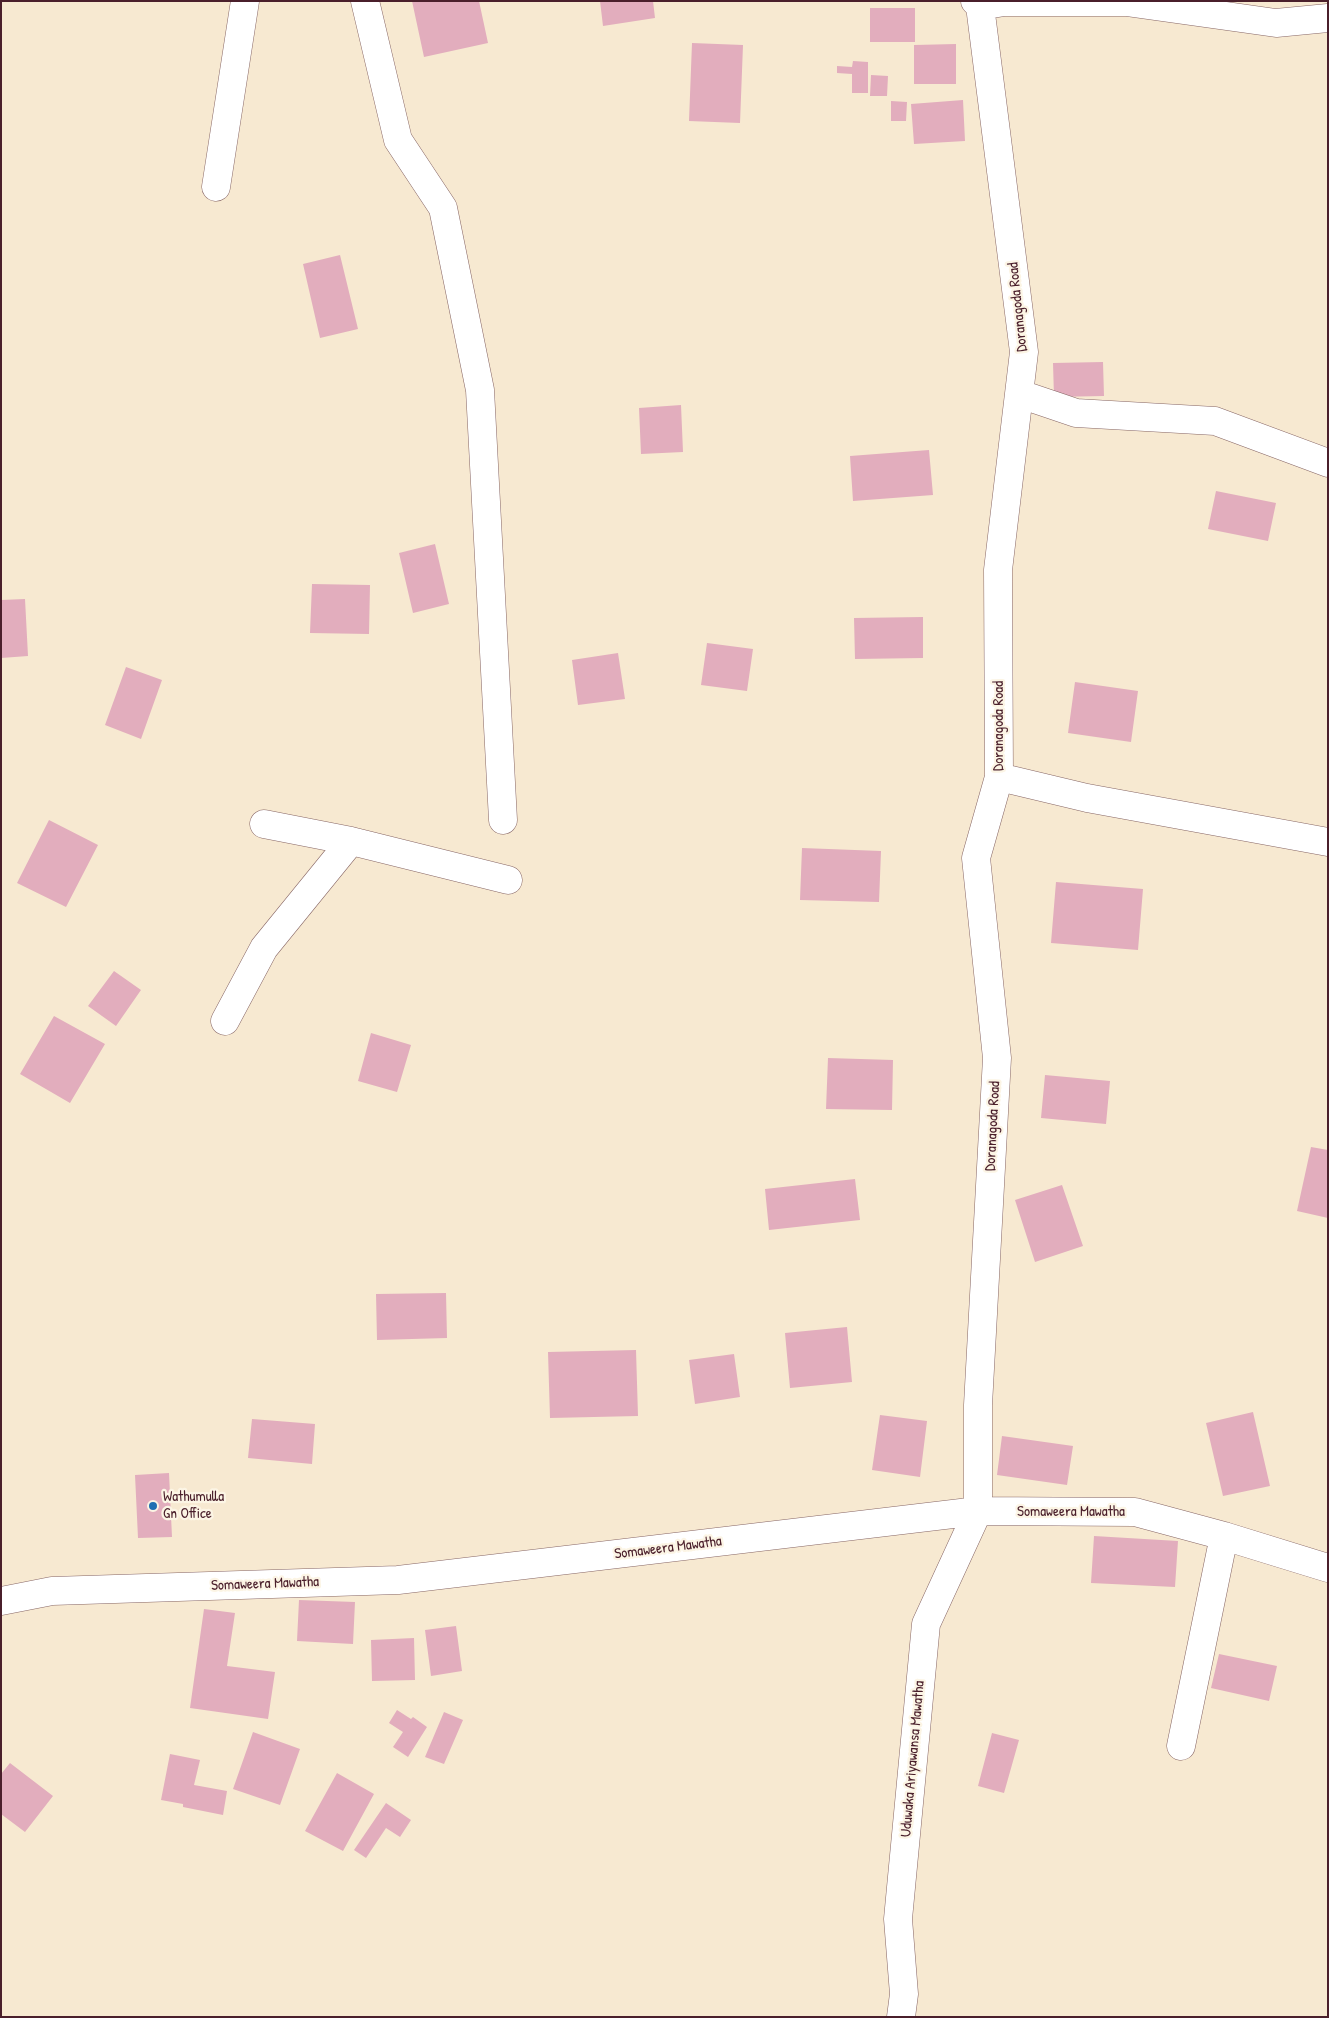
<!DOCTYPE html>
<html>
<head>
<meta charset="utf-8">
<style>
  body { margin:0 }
  #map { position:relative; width:1329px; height:2018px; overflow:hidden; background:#f7e9d1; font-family:"Patrick Hand",sans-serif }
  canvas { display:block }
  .frame { position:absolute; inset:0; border:2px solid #4a1f2b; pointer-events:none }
</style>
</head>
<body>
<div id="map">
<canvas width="1329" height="2018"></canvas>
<div class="frame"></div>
</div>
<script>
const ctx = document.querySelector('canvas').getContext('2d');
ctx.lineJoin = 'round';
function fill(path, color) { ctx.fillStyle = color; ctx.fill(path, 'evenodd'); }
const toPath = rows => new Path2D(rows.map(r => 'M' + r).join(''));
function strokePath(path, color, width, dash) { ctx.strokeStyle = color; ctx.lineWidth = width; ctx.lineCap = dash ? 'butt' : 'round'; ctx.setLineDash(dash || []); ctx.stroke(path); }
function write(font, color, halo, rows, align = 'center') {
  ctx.font = font + ' "Patrick Hand",sans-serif'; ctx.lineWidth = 4.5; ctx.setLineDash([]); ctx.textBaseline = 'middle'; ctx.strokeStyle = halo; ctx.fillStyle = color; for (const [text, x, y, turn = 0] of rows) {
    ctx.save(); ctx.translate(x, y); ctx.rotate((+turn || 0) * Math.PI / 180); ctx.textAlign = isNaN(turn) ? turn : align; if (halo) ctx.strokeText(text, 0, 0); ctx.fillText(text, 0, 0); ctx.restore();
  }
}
const building = toPath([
  [412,1,479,1,488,43,424,57],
  [600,1,653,1,655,18,603,26],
  [870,8,915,8,915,42,870,42],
  [692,43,743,45,740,123,689,121],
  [956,44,956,84,914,84,914,45],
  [853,61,868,62,868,93,852,93,852,74,837,73,837,66,852,67],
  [871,75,888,76,887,96,870,96],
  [963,100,965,141,914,144,911,104],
  [891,101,907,102,906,121,891,121],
  [340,255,358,329,320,338,303,264],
  [1103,362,1104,396,1054,397,1053,363],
  [681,405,683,452,641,454,639,408],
  [929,450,933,495,853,501,850,456],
  [1216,491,1276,503,1268,541,1208,529],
  [435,544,449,604,413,613,399,553],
  [312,584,370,585,369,634,310,633],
  [25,599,28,656,1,658,1,600],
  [923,617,923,658,855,659,854,618],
  [707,643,753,649,747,691,701,685],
  [618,653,625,699,578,705,572,660],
  [126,667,162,680,141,739,105,725],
  [1075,682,1138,691,1131,742,1068,733],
  [49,820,98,845,66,907,17,883],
  [802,848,881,851,879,902,800,900],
  [1056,882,1143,889,1138,950,1051,943],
  [114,971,141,990,116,1026,88,1006],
  [54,1016,105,1044,70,1103,20,1074],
  [371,1033,411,1045,397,1092,358,1081],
  [828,1058,893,1060,892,1110,826,1109],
  [1045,1075,1110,1081,1106,1124,1041,1118],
  [1311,1147,1328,1150,1328,1218,1297,1211],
  [855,1179,860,1220,769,1230,765,1189],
  [1062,1185,1083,1246,1035,1262,1015,1200],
  [446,1293,447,1338,377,1340,376,1294],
  [847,1327,852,1382,790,1388,785,1333],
  [636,1350,638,1416,550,1418,548,1352],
  [734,1354,740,1397,695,1404,689,1360],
  [1253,1412,1270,1486,1223,1496,1206,1423],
  [880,1415,927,1421,920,1477,872,1470],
  [252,1419,315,1424,312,1464,248,1458],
  [1002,1436,1073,1446,1067,1485,997,1475],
  [169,1473,172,1537,138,1538,135,1475],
  [1094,1536,1178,1541,1175,1587,1091,1583],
  [299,1600,355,1602,353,1644,297,1641],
  [204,1609,235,1613,227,1666,275,1672,268,1719,190,1708],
  [456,1626,462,1671,431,1676,425,1630],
  [414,1638,415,1680,372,1681,371,1640],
  [1219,1654,1277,1666,1269,1701,1211,1688],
  [397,1710,411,1719,413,1717,427,1727,408,1757,393,1747,403,1732,389,1723],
  [444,1712,463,1720,444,1764,425,1757],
  [253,1732,300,1749,280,1805,233,1789],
  [992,1733,1019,1740,1004,1793,978,1786],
  [170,1754,200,1760,194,1785,227,1791,223,1815,183,1807,183,1804,161,1800],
  [10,1763,53,1796,25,1832,1,1814,1,1774],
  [337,1773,374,1794,343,1851,305,1831],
  [386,1803,411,1820,400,1837,386,1828,366,1858,354,1850]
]);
const minor = toPath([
  [365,1,398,140,443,208,480,390,503,820],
  [980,6,1004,2,1126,2,1276,23,1328,18],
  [216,187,245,1],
  [1020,394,1076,413,1215,421,1328,463],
  [999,777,1087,798,1328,842],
  [264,824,351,841,508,880],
  [225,1021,264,948,351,841],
  [1,1601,52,1591,398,1580,978,1511,1135,1512,1224,1536,1328,1568],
  [1181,1746,1224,1536],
  [901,2017,904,1994,898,1919,926,1624,978,1511,978,1405,997,1058,976,858,999,777,998,570,1024,352,980,6,975,1]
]);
const markers = [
  [153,1506,5,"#1f6fb2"]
];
const streetNames = [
  ["Doranagoda Road",1018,307,-96],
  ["Doranagoda Road",999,726,-90],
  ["Doranagoda Road",993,1126,-87],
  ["Somaweera Mawatha",1071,1512],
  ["Somaweera Mawatha",668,1548,-7],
  ["Somaweera Mawatha",265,1584,-2],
  ["Uduwaka Ariyawansa Mawatha",913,1759,-85]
];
const poiNames = [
  ["Wathumulla",163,1497],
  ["Gn Office",163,1514]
];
fill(building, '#e2adbd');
strokePath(minor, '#876665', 29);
strokePath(minor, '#fff', 28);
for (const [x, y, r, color] of markers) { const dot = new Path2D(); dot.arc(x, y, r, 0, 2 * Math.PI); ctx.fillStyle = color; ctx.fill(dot); strokePath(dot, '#fcf5e5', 2); }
write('15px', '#4a1f2b', '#fcf5e5', streetNames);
write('15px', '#4a1f2b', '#fcf5e5', poiNames, 'left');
</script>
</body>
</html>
